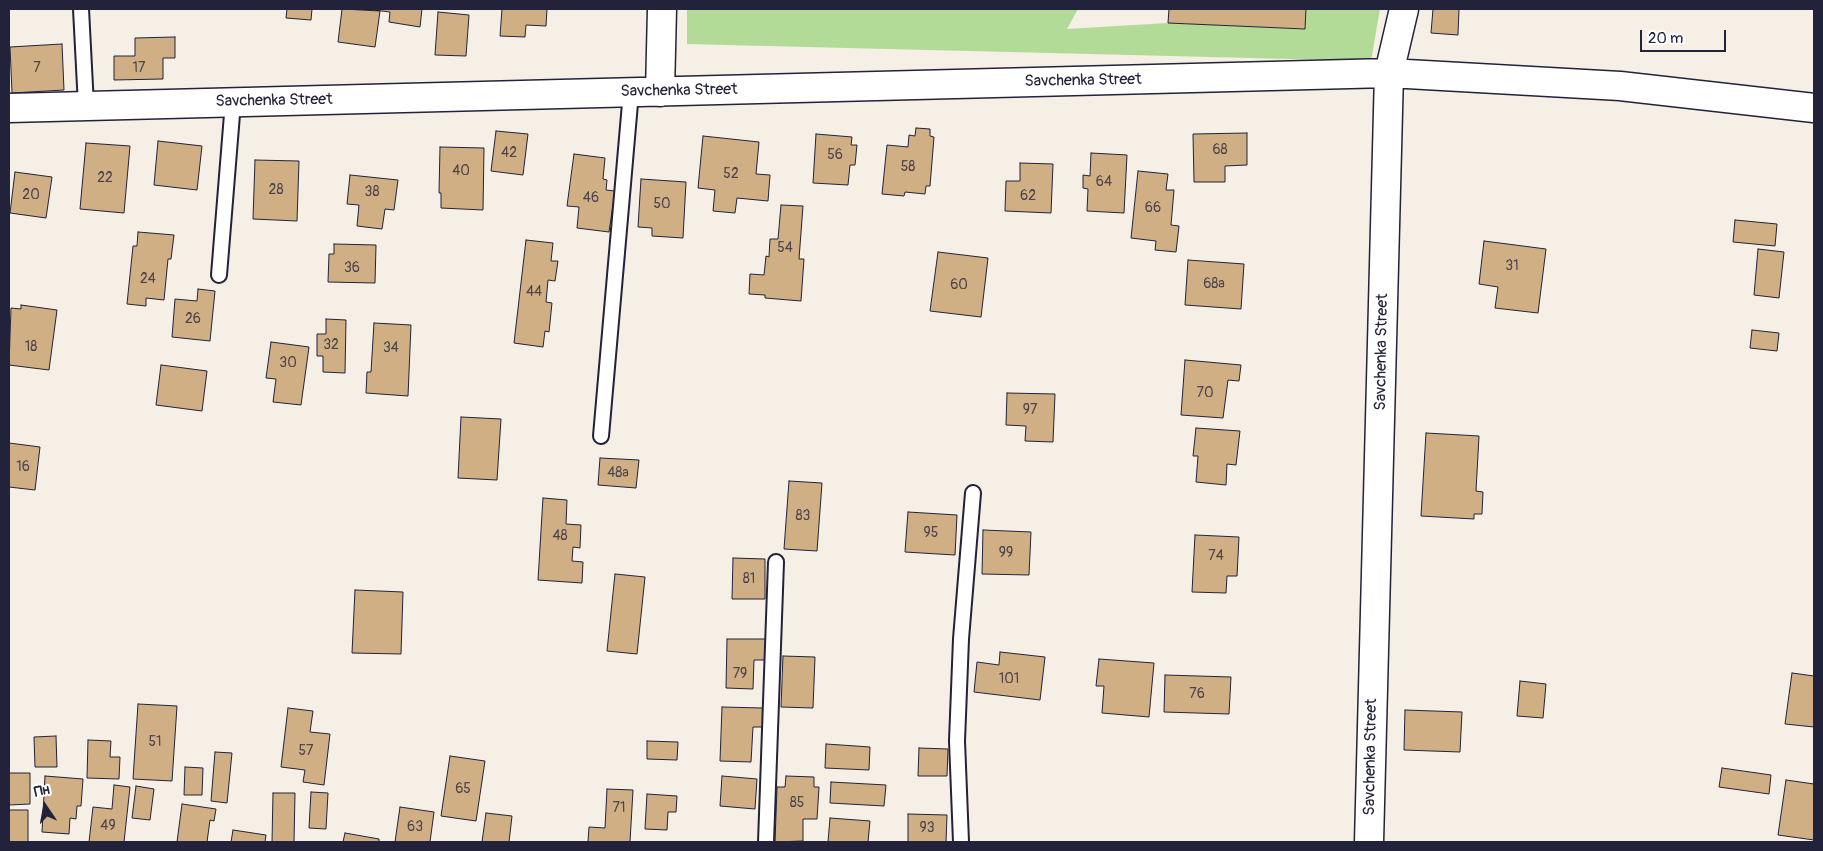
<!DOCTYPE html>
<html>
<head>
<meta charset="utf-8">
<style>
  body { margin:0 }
  #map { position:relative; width:1823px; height:851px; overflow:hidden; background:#f5efe6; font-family:Pangolin,sans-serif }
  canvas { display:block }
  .frame { position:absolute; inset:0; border:10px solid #22223b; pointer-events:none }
  .north { position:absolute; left:20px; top:781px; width:50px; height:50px; -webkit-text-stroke:4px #fff; paint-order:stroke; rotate:348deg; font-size:14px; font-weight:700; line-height:20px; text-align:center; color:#22223b }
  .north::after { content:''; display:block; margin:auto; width:18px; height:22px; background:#22223b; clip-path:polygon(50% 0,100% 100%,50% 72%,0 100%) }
  .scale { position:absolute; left:1640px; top:30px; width:86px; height:22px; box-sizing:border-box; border:2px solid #22223b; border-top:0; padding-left:6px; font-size:15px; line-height:18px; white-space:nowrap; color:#22223b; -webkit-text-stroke:4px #fff; paint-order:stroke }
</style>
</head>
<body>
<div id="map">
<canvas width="1823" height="851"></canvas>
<div class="frame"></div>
<div class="north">Пн</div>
<div class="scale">20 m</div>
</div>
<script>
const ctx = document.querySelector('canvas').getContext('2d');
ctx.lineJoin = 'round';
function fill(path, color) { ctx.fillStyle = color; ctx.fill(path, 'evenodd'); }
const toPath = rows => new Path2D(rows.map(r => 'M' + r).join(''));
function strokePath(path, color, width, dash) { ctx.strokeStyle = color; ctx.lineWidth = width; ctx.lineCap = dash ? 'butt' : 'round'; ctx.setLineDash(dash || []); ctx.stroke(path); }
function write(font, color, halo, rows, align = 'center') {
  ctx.font = font + ' Pangolin,sans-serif'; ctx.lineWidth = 4; ctx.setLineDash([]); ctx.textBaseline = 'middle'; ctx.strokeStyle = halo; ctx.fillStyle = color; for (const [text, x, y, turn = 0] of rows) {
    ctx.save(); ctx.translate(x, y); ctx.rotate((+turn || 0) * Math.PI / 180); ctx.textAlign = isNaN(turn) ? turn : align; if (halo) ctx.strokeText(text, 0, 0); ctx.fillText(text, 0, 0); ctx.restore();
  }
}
const green = toPath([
  [687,9,1078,9,1067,29,1168,23,1305,29,1306,9,1380,9,1371,61,687,44]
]);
const building = toPath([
  [287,9,312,9,311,20,286,18,287,9],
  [342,9,380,11,375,47,338,42,342,9],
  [366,9,422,9,420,27,389,22,390,12,366,9],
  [502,9,547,9,546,26,526,25,525,37,500,36,502,9],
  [1169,9,1306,9,1305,29,1168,23,1169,9],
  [1433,9,1459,9,1458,35,1431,33,1433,9],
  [438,12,469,15,466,56,435,55,438,12],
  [175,37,175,58,163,58,163,79,114,80,114,56,135,56,135,38,175,37],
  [62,44,64,90,12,93,10,47,62,44],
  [916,128,930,129,930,136,934,137,930,186,926,186,925,194,905,192,904,196,882,194,887,145,908,147,909,135,915,136,916,128],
  [496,131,528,134,523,175,491,171,496,131],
  [1247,133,1247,165,1225,166,1225,182,1194,182,1193,134,1247,133],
  [816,134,852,137,851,145,857,145,855,165,850,165,848,185,813,183,816,134],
  [703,136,759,142,756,174,770,175,768,201,737,198,735,213,713,211,715,190,698,188,703,136],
  [158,141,202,146,197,190,154,185,158,141],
  [86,143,130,146,124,213,80,209,86,143],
  [440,147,484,148,483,210,441,208,441,193,439,193,440,147],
  [1091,153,1127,155,1124,213,1087,211,1088,189,1083,188,1083,175,1090,176,1091,153],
  [574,154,605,158,603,179,607,180,606,190,615,191,609,232,577,228,579,207,567,206,574,154],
  [255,160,299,161,297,221,253,219,255,160],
  [1020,163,1053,164,1051,213,1005,211,1006,181,1020,181,1020,163],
  [1138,171,1168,174,1166,190,1174,190,1171,225,1179,226,1176,252,1155,250,1156,241,1131,238,1138,171],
  [15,172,52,177,46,218,10,213,15,172],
  [350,175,398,180,394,210,385,209,382,229,357,226,359,205,347,204,350,175],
  [641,179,686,182,683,238,652,236,652,228,638,227,641,179],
  [781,205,803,206,799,259,804,259,801,301,765,298,765,295,749,294,750,274,764,275,766,256,769,257,770,239,778,239,781,205],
  [1735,220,1777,224,1775,246,1733,242,1735,220],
  [138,232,174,235,171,259,168,259,164,300,146,298,146,306,127,304,133,246,137,246,138,232],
  [526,240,553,243,551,261,558,261,555,281,548,280,546,302,552,303,549,332,545,331,543,347,514,343,526,240],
  [1484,241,1546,249,1538,313,1495,308,1498,287,1479,284,1484,241],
  [334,244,376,245,375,283,328,282,329,254,334,254,334,244],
  [1758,249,1784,252,1779,298,1754,295,1758,249],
  [938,252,988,258,981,317,930,311,938,252],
  [1188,260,1244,264,1241,309,1185,305,1188,260],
  [198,289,215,291,210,341,172,337,175,299,197,301,198,289],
  [21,305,57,310,49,370,9,365,11,308,21,309,21,305],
  [326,319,346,320,345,373,323,372,323,356,317,356,317,334,326,334,326,319],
  [374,323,411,325,408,396,366,393,367,372,371,372,374,323],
  [1752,330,1779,333,1777,351,1750,348,1752,330],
  [271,342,309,347,301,405,273,402,276,379,266,378,271,342],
  [1185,360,1241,365,1239,381,1228,380,1223,418,1181,415,1185,360],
  [161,365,207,371,202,411,156,405,161,365],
  [1007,393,1055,394,1053,442,1025,441,1026,426,1006,425,1007,393],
  [461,417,501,419,497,480,458,478,461,417],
  [1196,428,1240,431,1236,465,1227,464,1226,485,1196,482,1198,456,1193,456,1196,428],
  [1426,433,1479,436,1476,491,1483,492,1482,514,1474,514,1474,519,1421,516,1426,433],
  [9,443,40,447,35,490,9,487,9,443],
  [600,458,639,460,636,488,598,485,600,458],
  [789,481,822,483,817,551,784,549,789,481],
  [543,498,567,500,566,524,581,525,580,548,573,547,572,561,583,562,582,583,538,580,543,498],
  [908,512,957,515,955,555,905,552,908,512],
  [983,530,1031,532,1029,575,982,574,983,530],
  [1195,535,1239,537,1237,576,1227,576,1226,593,1192,592,1195,535],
  [733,558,765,559,765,599,732,599,733,558],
  [615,574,645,577,637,654,607,651,615,574],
  [355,590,403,592,401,654,352,653,355,590],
  [727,639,767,639,767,660,754,660,753,689,726,688,727,639],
  [1000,652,1045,657,1040,700,974,692,977,662,999,665,1000,652],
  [783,656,815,657,813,708,781,707,783,656],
  [1099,659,1154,663,1149,717,1102,713,1104,686,1096,686,1099,659],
  [1792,673,1814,676,1814,727,1785,724,1792,673],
  [1165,675,1231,677,1229,714,1164,712,1165,675],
  [1520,681,1546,684,1543,718,1517,716,1520,681],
  [138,704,177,706,172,781,133,779,138,704],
  [722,707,763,708,763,727,753,727,751,762,720,761,722,707],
  [288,708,313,711,310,732,330,734,324,785,303,782,305,770,281,767,288,708],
  [1405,710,1462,712,1460,752,1404,750,1405,710],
  [56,736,57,767,35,767,34,737,56,736],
  [88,740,111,741,110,757,120,757,119,779,87,778,88,740],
  [647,741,678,742,677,760,647,759,647,741],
  [826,744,870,747,869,770,825,768,826,744],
  [919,748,948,749,947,776,918,776,919,748],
  [215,752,232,753,227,803,211,801,215,752],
  [450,756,485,761,476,821,441,816,450,756],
  [185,767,203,768,202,795,184,795,185,767],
  [1722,768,1771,775,1769,794,1719,787,1722,768],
  [9,773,30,773,30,804,9,805,9,773],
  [45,776,83,779,81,806,77,806,76,819,70,818,69,834,42,832,45,776],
  [722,776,757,779,755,809,720,806,722,776],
  [786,776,814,777,814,787,819,787,817,819,803,819,803,841,775,842,777,787,785,787,786,776],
  [1786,780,1814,784,1814,840,1778,835,1786,780],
  [831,782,886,785,884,806,830,803,831,782],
  [114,785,130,787,124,842,89,842,93,807,112,809,114,785],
  [136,786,154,789,150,820,132,818,136,786],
  [607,789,633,790,630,842,588,842,589,827,605,828,607,789],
  [311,792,328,793,326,829,309,828,311,792],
  [273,793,295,793,294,842,272,842,273,793],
  [647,794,677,796,676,812,668,812,667,830,645,829,647,794],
  [182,804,216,809,214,821,210,820,207,842,177,842,182,804],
  [400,807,434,812,430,842,395,842,400,807],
  [9,810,28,810,28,842,9,842,9,810],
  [486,813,512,816,509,842,482,842,486,813],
  [908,814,947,815,946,842,908,842,908,814],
  [830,818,870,821,868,842,828,842,830,818],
  [233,830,266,835,265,842,231,842,233,830],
  [345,833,379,839,379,842,343,842,345,833]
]);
const lane = toPath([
  [81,9,86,106],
  [219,275,233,102],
  [601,436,631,92],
  [766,842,776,562],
  [961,842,957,741,961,639,973,493]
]);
const street = toPath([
  [1404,9,1389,73,1620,86,1814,108],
  [660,92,662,9],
  [9,108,1389,73,1369,842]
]);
const numberNames = [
  ["7",37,68],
  ["17",139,68],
  ["68",1220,150],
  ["42",509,153],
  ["56",835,155],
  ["58",908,167],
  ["40",461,171],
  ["52",731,174],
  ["22",105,178],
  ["64",1104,182],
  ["28",276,190],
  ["38",372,192],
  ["20",31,195],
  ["62",1028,196],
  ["46",591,198],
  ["50",662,204],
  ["66",1153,208],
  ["54",785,248],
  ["31",1512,266],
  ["36",352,268],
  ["24",148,279],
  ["68а",1214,284],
  ["60",959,285],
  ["44",534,292],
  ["26",193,319],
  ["32",331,345],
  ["18",31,347],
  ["34",391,348],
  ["30",288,363],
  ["70",1205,393],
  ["97",1030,410],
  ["16",23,467],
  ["48а",618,473],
  ["83",803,516],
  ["95",931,533],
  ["48",560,536],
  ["99",1006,553],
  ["74",1216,556],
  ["81",749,579],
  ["79",740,674],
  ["101",1009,679],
  ["76",1197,694],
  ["51",155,742],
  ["57",306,751],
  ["65",463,789],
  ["85",797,803],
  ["71",619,808],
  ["49",108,826],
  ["63",415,827],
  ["93",927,828]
];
const streetNames = [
  ["Savchenka Street",1083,81,-1],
  ["Savchenka Street",679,91,-1],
  ["Savchenka Street",274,101,-1],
  ["Savchenka Street",1382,352,-89],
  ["Savchenka Street",1371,757,-89]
];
fill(green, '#b2db97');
fill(building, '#cfaf83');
strokePath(building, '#22223b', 1);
strokePath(lane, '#22223b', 18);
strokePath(street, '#22223b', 31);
strokePath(lane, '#fff', 14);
strokePath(street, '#fff', 28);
write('14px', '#4d454d', null, numberNames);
write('16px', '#22223b', '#fff', streetNames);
</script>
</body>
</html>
